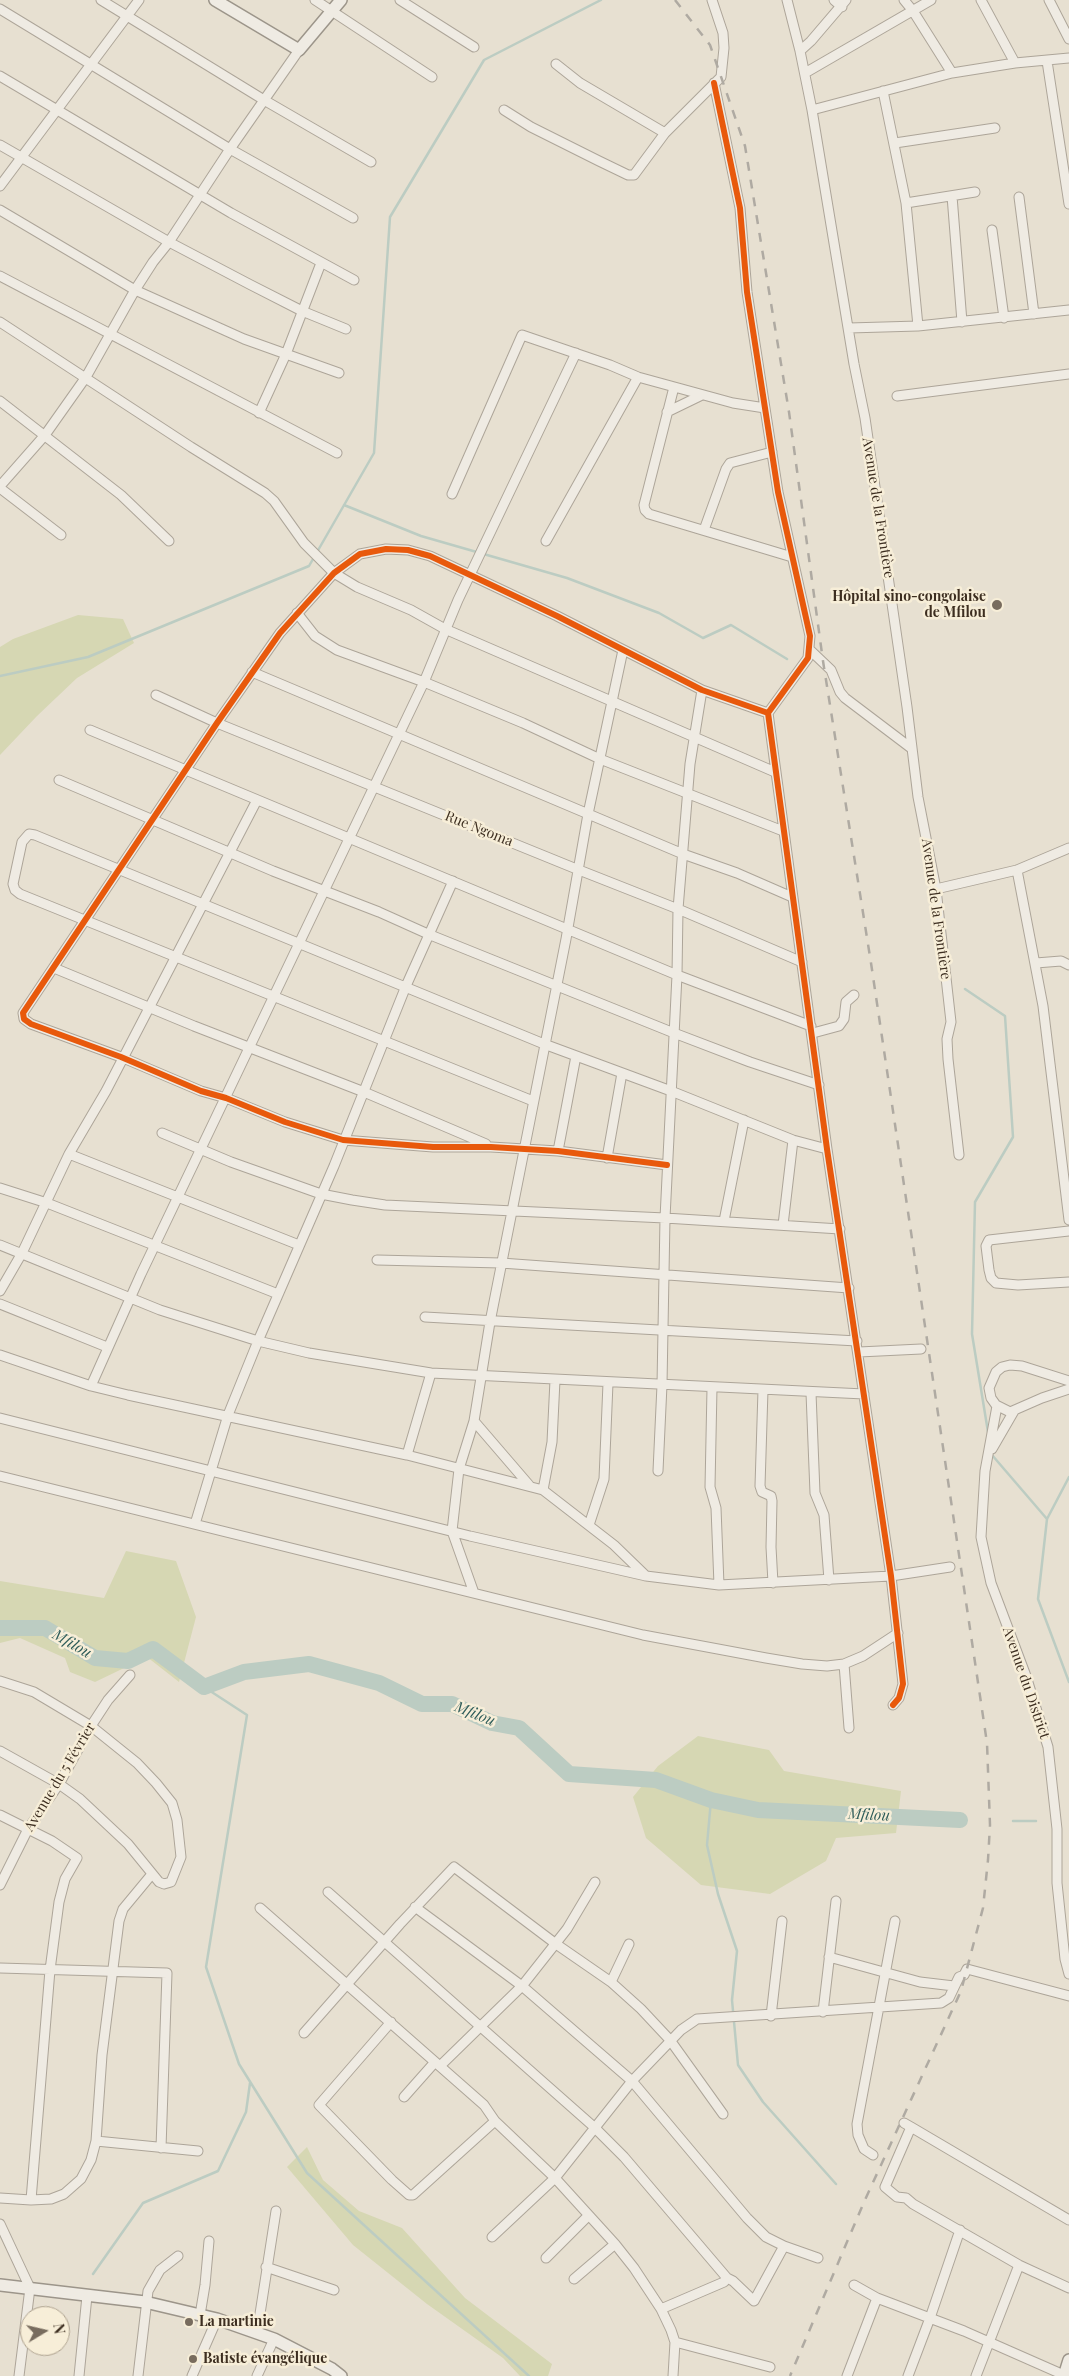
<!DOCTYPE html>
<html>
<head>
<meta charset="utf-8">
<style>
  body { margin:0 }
  #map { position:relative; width:1069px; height:2376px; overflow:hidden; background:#e7e0d1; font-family:"Playfair Display",serif }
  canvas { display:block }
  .north { position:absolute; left:20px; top:2306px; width:50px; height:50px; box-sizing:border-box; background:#f7eed8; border:1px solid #ada18e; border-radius:50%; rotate:81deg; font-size:14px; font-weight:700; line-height:20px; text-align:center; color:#3d2e20 }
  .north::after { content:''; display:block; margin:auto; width:18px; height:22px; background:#786c5e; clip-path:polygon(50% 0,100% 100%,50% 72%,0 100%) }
</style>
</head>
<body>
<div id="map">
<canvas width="1069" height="2376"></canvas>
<div class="north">N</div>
</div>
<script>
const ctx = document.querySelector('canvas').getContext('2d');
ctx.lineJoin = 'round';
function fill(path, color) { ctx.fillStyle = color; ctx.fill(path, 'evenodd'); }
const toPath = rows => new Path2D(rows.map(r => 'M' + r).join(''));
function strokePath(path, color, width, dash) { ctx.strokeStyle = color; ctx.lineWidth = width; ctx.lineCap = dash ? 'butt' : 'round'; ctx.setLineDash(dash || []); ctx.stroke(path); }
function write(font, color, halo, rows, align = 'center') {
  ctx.font = font + ' "Playfair Display",serif'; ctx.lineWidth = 5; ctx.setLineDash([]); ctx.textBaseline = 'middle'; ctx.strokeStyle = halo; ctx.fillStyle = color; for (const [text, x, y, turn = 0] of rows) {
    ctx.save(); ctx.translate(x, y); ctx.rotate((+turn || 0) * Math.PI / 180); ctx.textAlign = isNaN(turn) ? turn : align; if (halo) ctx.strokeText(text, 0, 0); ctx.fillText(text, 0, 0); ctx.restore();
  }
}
const green = toPath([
  [78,615,123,619,134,643,77,678,37,716,0,755,0,647,13,639],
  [126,1551,176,1561,196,1617,179,1682,147,1657,95,1682,70,1672,65,1658,20,1638,0,1643,0,1581,104,1598],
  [698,1736,769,1750,784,1771,901,1791,896,1833,836,1838,826,1861,770,1894,701,1885,646,1838,633,1797,658,1766],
  [307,2147,323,2180,359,2211,402,2228,465,2298,552,2364,548,2376,520,2376,503,2358,427,2304,353,2245,287,2167]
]);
const stream = toPath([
  [344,505,421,536,567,578,659,613,703,638,731,625,787,659],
  [0,676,88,657,309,566,374,453,390,217,484,60,601,0],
  [965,989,1005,1016,1013,1137,975,1202,972,1334,988,1432],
  [992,1455,1047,1519],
  [1069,1477,1047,1519,1038,1599,1069,1682],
  [204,1687,247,1715,206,1967,239,2064,307,2173,529,2376],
  [711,1800,707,1845,718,1894,737,1951,732,2000,738,2065,763,2102,836,2184],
  [1013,1821,1036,1821],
  [93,2274,143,2203,218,2171,246,2112,250,2083]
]);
const river = toPath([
  [0,1628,45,1628,95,1658,128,1661,153,1649,204,1687,244,1672,309,1664,379,1683,422,1704,452,1704,492,1723,519,1728,569,1774,656,1780,711,1800,758,1810,960,1820]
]);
const street = toPath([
  [101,0,264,100,371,162],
  [315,0,432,77],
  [400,0,474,47],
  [787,0,800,51],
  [834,0,842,7],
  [846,0,811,41,800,51,812,110,854,364,865,418,907,707,918,797,936,889,951,1022,947,1039,948,1059,959,1155],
  [904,0,913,11,952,73],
  [981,0,1015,63],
  [1049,0,1069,39],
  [0,9,230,149,353,218],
  [1047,61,1069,204],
  [556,64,580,83,665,133],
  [805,73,931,0],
  [0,76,231,213,354,280],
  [714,83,740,208,747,292,778,492,810,636,808,658,768,713,827,1149,891,1576,903,1684,899,1698,893,1705],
  [883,91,906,203,918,326],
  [504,110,531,127,599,161,628,175,634,175,665,133,721,77,724,48,723,33,712,0],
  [812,110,952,73,1015,63,1069,58],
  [895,143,995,128],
  [0,145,169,242,249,284,302,311,346,329],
  [0,186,139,0],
  [952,196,962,322],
  [1019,197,1034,314],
  [906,203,975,192],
  [0,210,135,290,244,339,339,373],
  [992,230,1004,318],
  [0,276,337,453],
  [0,322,191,447,265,493,274,501,304,543,334,573,357,587,411,610,445,629,775,772],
  [849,328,918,326,1069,310],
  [674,387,644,505,645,510,649,514,792,557],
  [897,396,1069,374],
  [0,401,121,495,169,541],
  [667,412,702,395],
  [259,413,286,354,321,263],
  [0,486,45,435,86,377,135,290,153,262,169,242,230,149,299,50],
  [0,488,61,535],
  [452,494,522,335,610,365,638,377,733,403,765,408],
  [704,530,726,469,730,463,772,452],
  [546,541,638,377],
  [297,613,315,636,337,650,424,682,523,723,600,759,783,831],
  [810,650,831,670,840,692,845,698,911,748],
  [252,672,683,854,737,873,792,897],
  [156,695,217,723,579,870,678,909,802,962],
  [90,730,677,975,811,1026],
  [59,780,273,871,379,912,428,934,674,1033,750,1062,819,1085],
  [1017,870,1043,1006,1069,1220],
  [936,889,1017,870,1069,848],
  [1036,963,1061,961,1069,965],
  [54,968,194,1026,364,1092,486,1144],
  [813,1033,839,1026,844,1019,846,1002,854,995],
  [533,1101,20,894,15,890,13,884,22,842,29,834,35,835,544,1044,671,1091,793,1140,827,1149],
  [162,1133,231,1162,321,1194,352,1200,385,1205,665,1218,840,1229],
  [558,1151,576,1056],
  [69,1154,299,1245],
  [607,1158,622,1073],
  [667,1165,558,1151,491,1147,433,1147,343,1140,285,1122,226,1098,201,1091,121,1057,31,1024,24,1019,23,1013,217,723,280,633,334,573,360,554,386,549,408,550,430,556,557,616,702,690,768,713],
  [0,1188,47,1203,278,1294],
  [724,1221,744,1120],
  [783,1225,793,1140],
  [1069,1231,989,1240,986,1246,989,1270,991,1278,996,1283,1018,1285,1069,1282],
  [0,1245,160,1310,258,1341,309,1353,431,1373,864,1394],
  [377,1260,501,1263,849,1288],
  [0,1291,22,1253,69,1154,106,1091,257,800],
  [0,1304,107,1347],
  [425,1317,857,1341],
  [859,1352,921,1349],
  [0,1355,91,1386,128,1395,407,1455,543,1490,614,1545,646,1576],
  [1069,1381,1022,1366,1010,1365,1002,1367,996,1372,989,1388,991,1398,996,1405,1010,1412,1042,1398,1069,1389],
  [91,1386,141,1274,424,682,458,600,576,353],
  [712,1388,710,1487,716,1508,719,1585],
  [763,1390,760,1486,762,1492,771,1496,772,1501,771,1547,773,1583],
  [811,1393,815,1493,824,1515,829,1580],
  [997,1406,985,1471,981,1537,991,1583,1026,1676,1048,1747,1057,1829,1057,1883,1065,1959,1069,1974],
  [0,1418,470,1536,646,1576,719,1585,891,1576,950,1567],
  [474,1421,529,1485],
  [992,1449,1014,1411],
  [407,1455,431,1373],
  [658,1471,662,1385,665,1218,677,975,678,909,690,764,702,690],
  [0,1476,643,1635,766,1658,802,1664,827,1666,844,1664,863,1656,898,1633],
  [543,1490,552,1442,555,1380],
  [195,1524,228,1415,258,1341,334,1166,406,986,453,881],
  [589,1525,604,1479,608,1383],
  [474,1593,452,1531,459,1469,474,1421,490,1322,566,939,588,814,623,650],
  [844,1664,849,1728],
  [0,1681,34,1692,91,1726,137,1763,156,1783,172,1803,177,1820,181,1857,171,1882,164,1884,159,1882,128,1844,80,1799,59,1784,0,1751],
  [0,1815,52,1841,77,1858,65,1879,59,1902,50,1970,31,2200],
  [0,1885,28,1829,59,1784,91,1726,108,1700,130,1675],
  [328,1892,594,2127,624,2157,727,2278,733,2281,754,2301,784,2246],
  [415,1907,522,1986,632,2081,747,2218,766,2237,784,2246,818,2258],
  [260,1908,484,2105,495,2121,555,2178,615,2244,634,2268,661,2309,671,2330,675,2342,673,2376],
  [829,1957,920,1982,954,1986],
  [0,1968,167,1973,161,2148],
  [611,1982,629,1944],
  [823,2012,836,1901],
  [771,2016,782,1921],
  [391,2022,319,2105,392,2180,409,2195,413,2195,495,2121],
  [304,2033,400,1924,454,1867,556,1944,611,1982,641,2009,670,2040,723,2114],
  [440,2066,522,1986,567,1929,595,1882],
  [404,2097,435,2062],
  [904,2123,911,2127,885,2187,897,2197,906,2198,913,2204,1019,2265,1069,2288],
  [911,2127,1069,2220],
  [96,2141,198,2151],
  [873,2155,864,2149,858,2135,857,2124,895,1921],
  [0,2198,31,2200,51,2199,64,2194,81,2179,91,2160,96,2141,102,2055,119,1921,123,1909,152,1874],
  [0,2224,30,2288,19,2376],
  [492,2237,555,2178,632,2081,681,2030,697,2019,941,2003,949,1998,959,1977,964,1975,967,1969,1069,1996],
  [546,2258,588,2216],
  [266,2267,334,2290],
  [574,2279,615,2244],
  [854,2285,877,2298,964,2331,1064,2375],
  [661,2309,724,2282,727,2278],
  [200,2315,205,2285,209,2241],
  [257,2333,276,2211],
  [675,2342,770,2367],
  [79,2376,87,2296],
  [138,2376,148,2291,160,2270,178,2256],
  [192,2376,217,2319],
  [257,2376,274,2339],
  [847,2376,877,2298],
  [908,2376,930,2318,960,2230],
  [976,2376,1019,2265]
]);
const secondary = toPath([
  [215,0,299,50,341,0],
  [0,2285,145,2302,217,2319,274,2339,332,2369,341,2376],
  [1064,2376,1069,2360]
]);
const rail = toPath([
  [675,0,710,45,745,146,789,412,823,661,871,963,987,1743,990,1825,988,1860,983,1908,961,1991,864,2202,790,2376]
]);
const cycleway = toPath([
  [714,83,740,208,747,292,778,492,810,636,808,658,768,713,827,1149,891,1576,903,1684,899,1698,893,1705],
  [667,1165,558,1151,491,1147,433,1147,343,1140,285,1122,226,1098,201,1091,121,1057,31,1024,24,1019,23,1013,217,723,280,633,334,573,360,554,386,549,408,550,430,556,557,616,702,690,768,713]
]);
const markers = [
  [997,605,6,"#786c5e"],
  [189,2322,5,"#786c5e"],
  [193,2359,5,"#786c5e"]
];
const streetNames = [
  ["Avenue de la Frontière",878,508,81],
  ["Rue Ngoma",479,829,22],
  ["Avenue de la Frontière",936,909,82],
  ["Avenue du District",1026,1683,71],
  ["Avenue du 5 Février",60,1777,-59]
];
const poiNames = [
  ["Hôpital sino-congolaise",986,597,"right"],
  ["de Mfilou",986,613,"right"],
  ["La martinie",199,2322],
  ["Batiste évangélique",203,2359]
];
const waterNames = [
  ["Mfilou",72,1644,30],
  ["Mfilou",475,1714,22],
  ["Mfilou",869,1815,3]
];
fill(green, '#d6d7b3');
strokePath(stream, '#bcccc2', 2.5);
strokePath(river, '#bcccc2', 16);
strokePath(street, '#ada599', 11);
strokePath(secondary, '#9c958a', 14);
strokePath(street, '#efebe3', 9);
strokePath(secondary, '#efebe3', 11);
strokePath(rail, '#afaaa2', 2.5, [9, 9]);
strokePath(cycleway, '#e8590c', 6);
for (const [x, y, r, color] of markers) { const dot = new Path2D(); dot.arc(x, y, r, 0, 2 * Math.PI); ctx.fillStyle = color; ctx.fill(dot); strokePath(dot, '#f7eed8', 2); }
write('14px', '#3d2e20', '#f7eed8', streetNames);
write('bold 14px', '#3d2e20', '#f7eed8', poiNames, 'left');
write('italic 15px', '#2f5d5a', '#f7eed8', waterNames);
</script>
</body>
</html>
